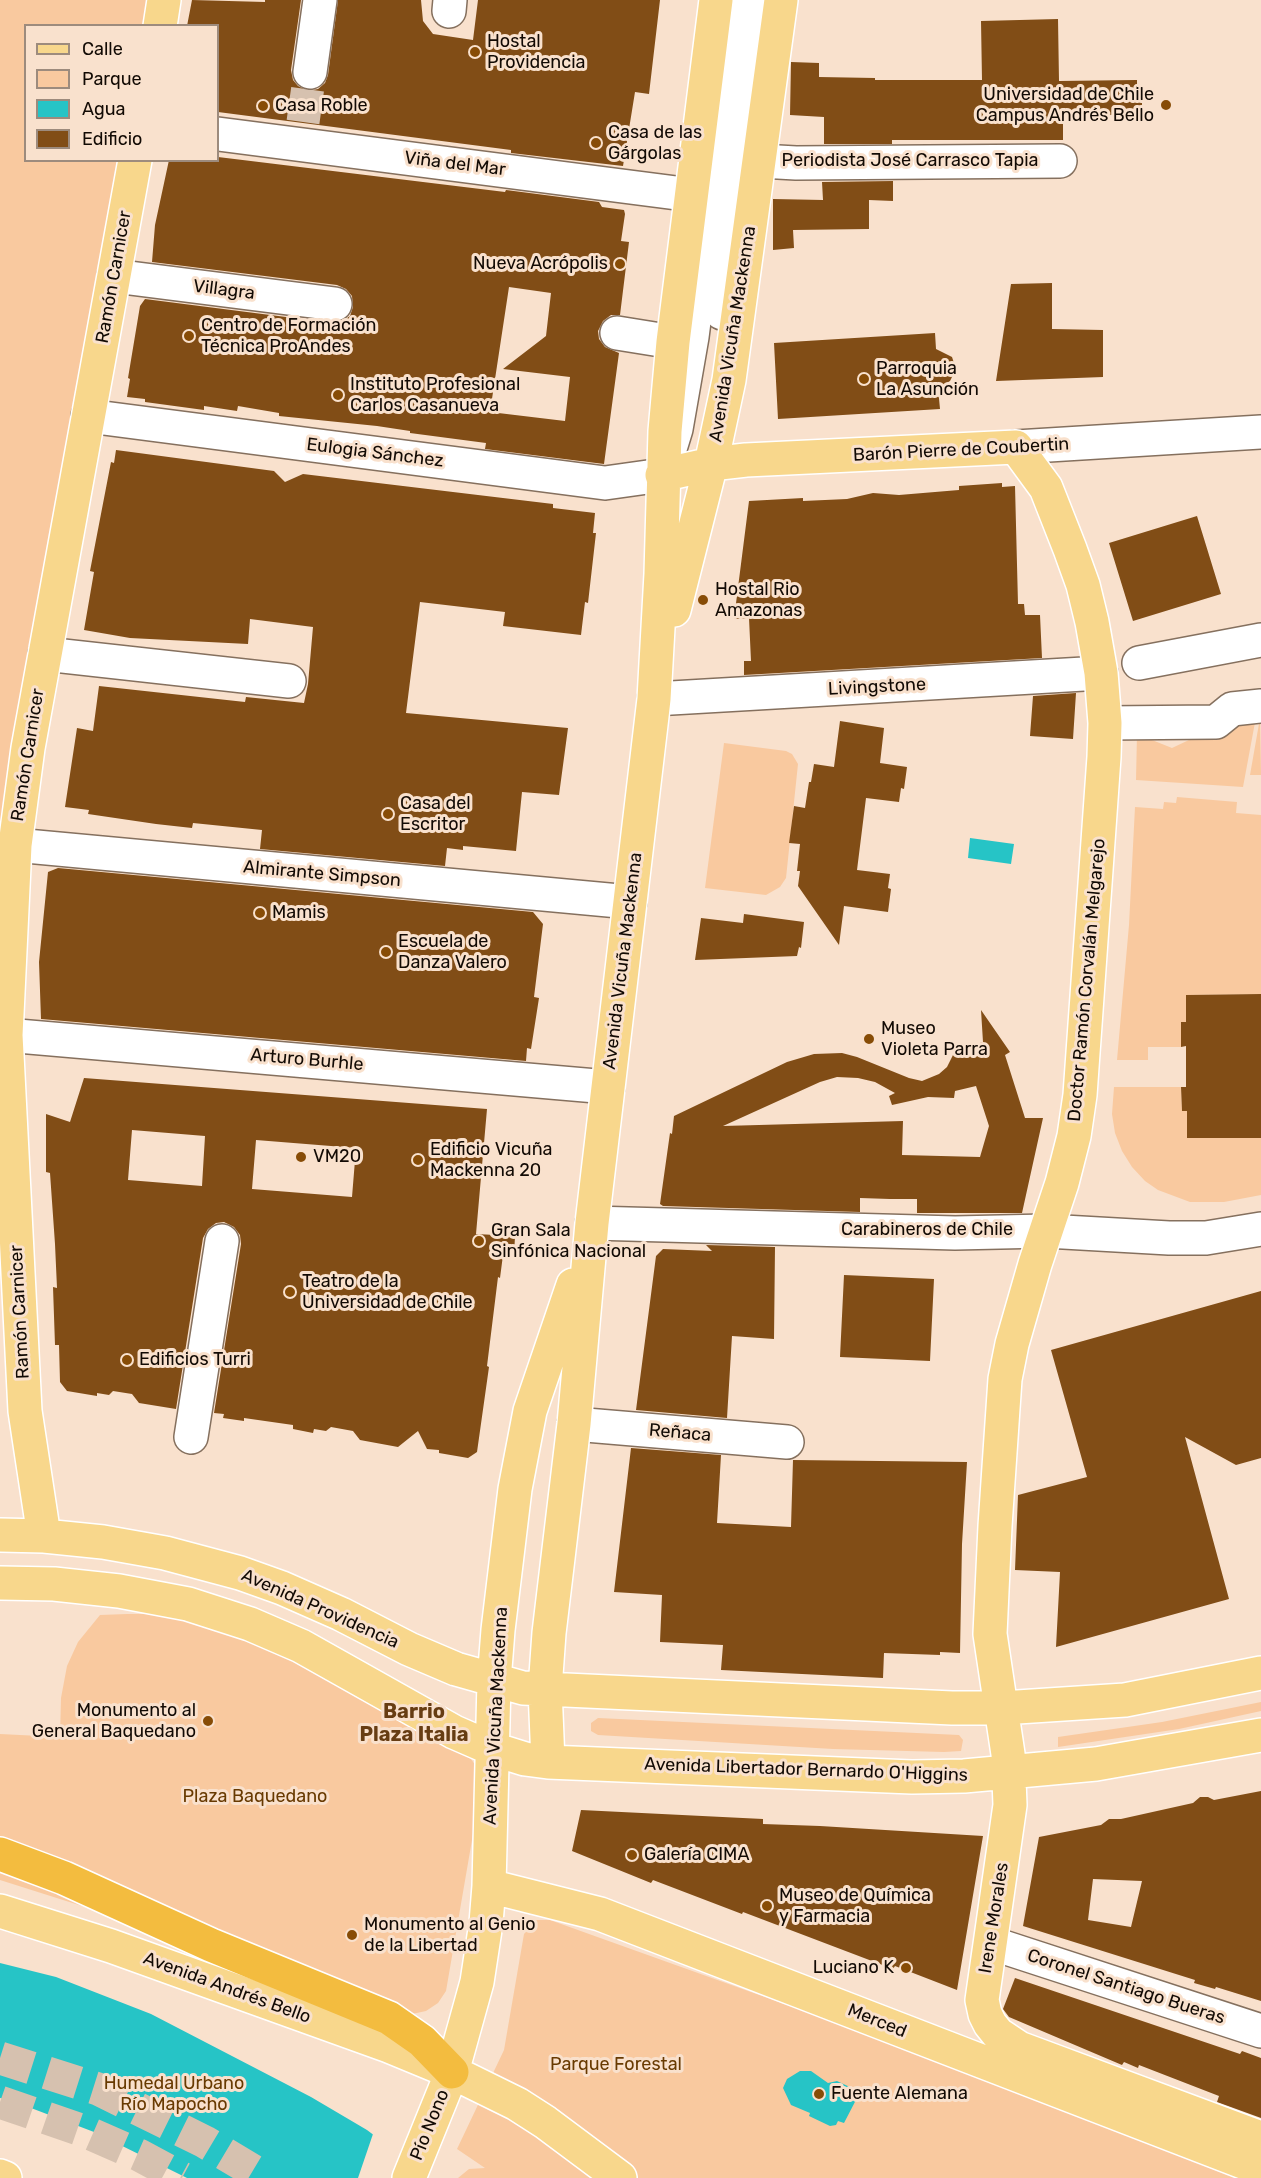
<!DOCTYPE html>
<html>
<head>
<meta charset="utf-8">
<style>
  body { margin:0 }
  #map { position:relative; width:1261px; height:2178px; overflow:hidden; background:#f9e1cd; font-family:Rubik,sans-serif }
  canvas { display:block }
  .legend { position:absolute; left:24px; top:24px; width:195px; height:138px; box-sizing:border-box; background:#f9e1cd; border:2px solid #9d8b7d; margin:0; padding:8px 10px; list-style:none; font-size:18px; color:#120a04 }
  .legend li { display:flex; align-items:center; gap:12px; height:30px }
  .legend b { width:30px; border:2px solid #9d8b7d }
</style>
</head>
<body>
<div id="map">
<canvas width="1261" height="2178"></canvas>
<ul class="legend">
<li><b style="height:8px;background:#f8d78c"></b>Calle</li>
<li><b style="height:16px;background:#f9c99f"></b>Parque</li>
<li><b style="height:16px;background:#26c4c6"></b>Agua</li>
<li><b style="height:16px;background:#814d16"></b>Edificio</li>
</ul>
</div>
<script>
const ctx = document.querySelector('canvas').getContext('2d');
ctx.lineJoin = 'round';
function fill(path, color) { ctx.fillStyle = color; ctx.fill(path, 'evenodd'); }
const toPath = rows => new Path2D(rows.map(r => 'M' + r).join(''));
function strokePath(path, color, width, dash) { ctx.strokeStyle = color; ctx.lineWidth = width; ctx.lineCap = dash ? 'butt' : 'round'; ctx.setLineDash(dash || []); ctx.stroke(path); }
function write(font, color, halo, rows, align = 'center') {
  ctx.font = font + ' Rubik,sans-serif'; ctx.lineWidth = 6; ctx.setLineDash([]); ctx.textBaseline = 'middle'; ctx.strokeStyle = halo; ctx.fillStyle = color; for (const [text, x, y, turn = 0] of rows) {
    ctx.save(); ctx.translate(x, y); ctx.rotate((+turn || 0) * Math.PI / 180); ctx.textAlign = isNaN(turn) ? turn : align; if (halo) ctx.strokeText(text, 0, 0); ctx.fillText(text, 0, 0); ctx.restore();
  }
}
const green = toPath([
  [0,0,153,0,148,25,26,26,26,160,123,161,0,850],
  [1256,717,1243,787,1136,780,1137,734,1172,748,1206,732,1228,730],
  [1260,718,1261,775,1250,775],
  [724,743,786,751,792,754,798,764,786,878,780,887,766,895,705,888],
  [1177,797,1237,802,1236,813,1261,815,1261,994,1186,995,1186,1022,1181,1022,1181,1047,1148,1047,1148,1060,1117,1060,1129,925,1135,807,1163,809,1164,802,1176,803],
  [1114,1087,1181,1087,1182,1111,1187,1111,1187,1138,1261,1138,1261,1195,1224,1202,1190,1202,1158,1190,1145,1181,1132,1167,1122,1151,1115,1133,1112,1114],
  [127,1614,162,1614,239,1636,318,1667,464,1748,475,1765,478,1805,446,1991,438,2003,426,2011,412,2014,0,1840,0,1734,60,1737,61,1698,67,1666,78,1642,100,1615],
  [1261,1702,1261,1711,1179,1729,1058,1747,1058,1737,1162,1722],
  [598,1718,959,1735,963,1740,961,1751,944,1752,833,1749,598,1735,591,1731,591,1723],
  [0,1870,23,1877,104,1913,0,1880],
  [536,1920,550,1920,857,2030,1236,2178,458,2178,469,2169,485,2168,457,2149,504,2050,524,1934]
]);
const water = toPath([
  [970,838,1014,844,1011,864,968,858],
  [0,1963,56,1977,151,2014,311,2097,367,2130,431,2178,187,2178,94,2132,10,2100,0,2098],
  [800,2071,811,2071,828,2083,837,2081,854,2089,853,2096,857,2098,844,2123,838,2121,836,2125,830,2126,809,2116,810,2113,791,2105,783,2088,787,2079]
]);
const pier = toPath([
  [374,2131,433,2176,434,2178,358,2178]
]);
const building = toPath([
  [192,0,265,2,265,0,301,0,291,70,293,80,298,86,308,91,318,89,325,83,328,75,338,0,421,0,423,21,433,34,473,40,478,0,660,0,649,94,635,92,623,166,511,153,511,150,218,112,218,26,187,26],
  [1058,19,1059,81,1137,80,1137,92,1142,92,1142,114,1063,116,1063,140,892,140,892,144,824,144,824,117,790,115,791,62,819,63,819,77,875,78,875,80,982,80,981,21],
  [218,157,505,192,506,190,599,202,602,207,624,210,625,214,621,241,629,242,620,315,611,315,603,321,598,331,599,339,605,347,619,353,604,464,485,449,486,443,410,433,410,431,377,426,279,416,279,413,238,406,237,411,204,406,204,410,145,402,145,399,127,397,130,379,128,378,140,306,145,299,333,323,343,321,350,316,353,307,352,296,346,289,337,285,152,262,155,225,169,160,218,160],
  [509,287,551,293,546,336,503,369,570,377,565,421,490,412],
  [893,181,893,201,869,200,869,229,793,230,794,248,773,250,773,199,823,200,822,182],
  [1052,283,1052,329,1103,330,1103,377,996,381,1011,284],
  [935,333,936,349,952,357,956,369,950,381,938,388,940,409,778,419,774,343],
  [116,450,274,471,285,482,303,474,553,504,553,508,595,513,593,533,596,533,588,603,585,602,581,635,503,626,505,612,420,602,406,713,568,728,559,795,522,792,516,851,463,846,463,850,447,848,445,866,260,849,262,830,193,823,192,828,156,824,88,814,89,810,65,807,77,728,93,731,99,686,245,702,246,697,304,703,308,684,313,627,250,619,248,644,130,638,84,630,94,572,90,571,111,462,114,463],
  [1002,483,1002,487,1015,486,1018,604,1024,604,1025,615,1040,615,1042,658,744,675,744,661,751,661,749,618,734,619,749,501,803,498,803,501,847,499,873,493,899,495,959,490,959,486],
  [1197,516,1221,594,1133,621,1109,543],
  [1076,693,1073,739,1030,736,1033,696],
  [840,721,884,728,880,763,907,767,904,789,901,788,899,802,866,798,857,870,890,874,888,888,891,889,888,912,844,906,839,945,798,886,800,871,797,871,800,844,789,843,794,806,805,808,809,782,811,782,814,764,834,767],
  [58,868,533,912,543,924,534,997,539,998,531,1049,527,1048,526,1061,41,1019,39,962,48,872],
  [744,914,804,922,801,948,799,947,797,956,695,960,701,918,743,923],
  [1261,994,1261,1138,1187,1138,1187,1111,1182,1111,1181,1087,1186,1087,1186,1046,1181,1047,1181,1022,1186,1022,1186,995],
  [981,1010,1010,1052,1005,1055,1025,1118,1043,1118,1022,1213,917,1213,917,1199,890,1199,860,1198,860,1212,663,1206,660,1204,670,1133,672,1134,674,1116,787,1062,814,1054,842,1053,857,1057,909,1078,922,1081,939,1074,947,1067,955,1051,983,1042],
  [837,1077,858,1078,875,1082,895,1093,889,1096,892,1105,928,1097,954,1098,955,1091,976,1086,989,1126,980,1157,902,1155,903,1121,723,1126,820,1082],
  [84,1078,487,1109,476,1234,515,1236,514,1256,503,1255,500,1278,498,1277,487,1366,489,1367,477,1452,468,1458,439,1453,439,1450,427,1449,418,1431,398,1447,360,1440,353,1431,331,1427,326,1431,314,1429,313,1433,293,1429,293,1425,244,1418,244,1421,223,1418,224,1414,214,1413,241,1244,240,1235,234,1227,224,1222,216,1223,208,1229,203,1238,176,1409,139,1403,132,1394,113,1391,109,1395,97,1393,97,1396,67,1391,60,1382,59,1345,55,1345,53,1287,57,1288,55,1244,50,1173,46,1172,46,1114,70,1122],
  [132,1130,205,1136,202,1186,128,1180],
  [256,1140,356,1148,352,1197,252,1189],
  [706,1245,775,1247,774,1339,732,1336,727,1418,636,1410,656,1256,663,1249,712,1251],
  [844,1275,934,1279,930,1361,840,1357],
  [1261,1291,1261,1458,1236,1465,1185,1437,1229,1599,1056,1647,1060,1572,1015,1570,1018,1495,1087,1477,1051,1350],
  [631,1448,721,1455,717,1523,791,1527,793,1460,967,1462,962,1544,960,1653,940,1652,940,1655,884,1653,883,1678,721,1670,723,1645,660,1642,662,1595,614,1592],
  [1261,1791,1261,2001,1216,1987,1215,1989,1194,1983,1195,1980,1023,1926,1039,1837,1101,1825,1109,1819,1121,1819,1193,1803,1200,1797,1208,1797,1214,1800],
  [1093,1879,1142,1881,1131,1927,1088,1920],
  [581,1810,763,1819,763,1824,820,1826,983,1836,957,1990,895,1966,893,1969,743,1912,742,1914,653,1880,651,1883,572,1851],
  [1015,1978,1240,2054,1242,2051,1261,2058,1261,2118,1217,2102,1219,2096,1139,2065,1138,2068,1124,2062,1122,2065,1009,2017,1003,2009]
]);
const minorTunnel = toPath([
  [303,122,310,72]
]);
const highwayTunnel = toPath([
  [0,2058,98,2089,205,2142,265,2178],
  [0,2102,84,2131,139,2155,182,2178]
]);
const minor = toPath([
  [449,11,450,0],
  [310,72,320,0],
  [218,134,692,195],
  [760,161,796,163,1060,161],
  [114,276,335,304],
  [722,313,760,0],
  [617,333,673,342],
  [88,416,605,483,662,475,676,429,692,337,735,0],
  [1016,447,1261,432],
  [45,654,289,681],
  [1139,663,1261,640],
  [654,699,1101,673],
  [1105,723,1216,722,1232,709,1261,706],
  [15,845,630,902],
  [6,1035,608,1087],
  [592,1223,955,1233,1046,1231,1169,1238,1206,1238,1261,1229],
  [205,1350,222,1241],
  [574,1424,787,1442],
  [191,1437,203,1360],
  [991,1943,1261,2031]
]);
const major = toPath([
  [160,26,164,0],
  [662,475,711,464,746,460,1016,447,1046,488,1070,549,1083,585,1092,622,1101,673,1105,723,1104,757,1080,1095,1074,1136,1062,1183,1035,1264,1012,1344,1005,1379,995,1526,990,1634,1008,1754,1010,1805,982,2000,985,2014,990,2024,998,2034,1019,2048,1261,2138],
  [674,610,711,464,729,380,781,0],
  [0,1535,44,1536,103,1542,165,1553,240,1573,282,1588,341,1614,409,1649,456,1669,523,1688,952,1708,1002,1708,1125,1700,1261,1673],
  [44,1536,25,1411,6,1035,15,845,28,748,135,160],
  [0,1583,54,1584,119,1591,188,1604,250,1624,301,1646,454,1732,493,1749,525,1759,548,1762,912,1777,964,1776,1096,1764,1261,1735],
  [548,1762,545,1689,549,1633,574,1424,592,1223,654,699,661,574,665,431,673,342,716,0],
  [489,1886,600,1914,1261,2169],
  [0,1911,111,1946,389,2046,452,2072,517,2104,545,2122,620,2178],
  [0,2176,5,2178],
  [409,2178,452,2072,477,1982,486,1923,489,1886,494,1681,498,1630,515,1489,530,1411,573,1285]
]);
const highway = toPath([
  [0,1854,64,1878,211,1945,389,2018,422,2041,452,2072]
]);
const markers = [
  [475,52,6,"#874c06"],
  [1166,105,6,"#874c06"],
  [263,106,6,"#874c06"],
  [596,143,6,"#874c06"],
  [620,264,6,"#874c06"],
  [189,336,6,"#874c06"],
  [864,379,6,"#874c06"],
  [338,395,6,"#874c06"],
  [703,600,6,"#874c06"],
  [388,814,6,"#874c06"],
  [260,913,6,"#874c06"],
  [386,952,6,"#874c06"],
  [869,1039,6,"#874c06"],
  [301,1157,6,"#874c06"],
  [418,1160,6,"#874c06"],
  [479,1241,6,"#874c06"],
  [290,1292,6,"#874c06"],
  [127,1360,6,"#874c06"],
  [208,1721,6,"#874c06"],
  [632,1855,6,"#874c06"],
  [767,1906,6,"#874c06"],
  [352,1935,6,"#874c06"],
  [906,1968,6,"#874c06"],
  [819,2094,6,"#874c06"]
];
const poiNames = [
  ["Hostal",487,42],
  ["Providencia",487,63],
  ["Universidad de Chile",1154,95,"right"],
  ["Campus Andrés Bello",1154,116,"right"],
  ["Casa Roble",275,106],
  ["Casa de las",608,133],
  ["Gárgolas",608,154],
  ["Nueva Acrópolis",608,264,"right"],
  ["Centro de Formación",201,326],
  ["Técnica ProAndes",201,347],
  ["Parroquia",876,369],
  ["La Asunción",876,390],
  ["Instituto Profesional",350,385],
  ["Carlos Casanueva",350,406],
  ["Hostal Rio",715,590],
  ["Amazonas",715,611],
  ["Casa del",400,804],
  ["Escritor",400,825],
  ["Mamis",272,913],
  ["Escuela de",398,942],
  ["Danza Valero",398,963],
  ["Museo",881,1029],
  ["Violeta Parra",881,1050],
  ["Edificio Vicuña",430,1150],
  ["Mackenna 20",430,1171],
  ["VM20",313,1157],
  ["Gran Sala",491,1231],
  ["Sinfónica Nacional",491,1252],
  ["Teatro de la",302,1282],
  ["Universidad de Chile",302,1303],
  ["Edificios Turri",139,1360],
  ["Monumento al",196,1711,"right"],
  ["General Baquedano",196,1732,"right"],
  ["Galería CIMA",644,1855],
  ["Museo de Química",779,1896],
  ["y Farmacia",779,1917],
  ["Monumento al Genio",364,1925],
  ["de la Libertad",364,1946],
  ["Luciano K",894,1968,"right"],
  ["Fuente Alemana",831,2094]
];
const streetNames = [
  ["Periodista José Carrasco Tapia",910,161],
  ["Viña del Mar",455,164,7],
  ["Ramón Carnicer",114,277,-80],
  ["Villagra",224,290,7],
  ["Avenida Vicuña Mackenna",733,334,-81],
  ["Barón Pierre de Coubertin",961,450,-3],
  ["Eulogia Sánchez",375,453,7],
  ["Livingstone",877,687,-3],
  ["Ramón Carnicer",28,755,-81],
  ["Almirante Simpson",322,874,5],
  ["Avenida Vicuña Mackenna",623,961,-83],
  ["Doctor Ramón Corvalán Melgarejo",1087,980,-85],
  ["Arturo Burhle",307,1060,5],
  ["Carabineros de Chile",927,1230],
  ["Ramón Carnicer",20,1312,-93],
  ["Reñaca",680,1433,5],
  ["Avenida Providencia",320,1609,24],
  ["Avenida Vicuña Mackenna",496,1716,-87],
  ["Avenida Libertador Bernardo O'Higgins",806,1770,2],
  ["Irene Morales",994,1918,-81],
  ["Coronel Santiago Bueras",1126,1987,18],
  ["Avenida Andrés Bello",227,1988,20],
  ["Merced",877,2021,22],
  ["Pío Nono",430,2125,-68]
];
const parkNames = [
  ["Plaza Baquedano",255,1797],
  ["Parque Forestal",616,2065],
  ["Humedal Urbano",174,2084],
  ["Río Mapocho",174,2105]
];
const neighbourhoodNames = [
  ["Barrio",414,1712],
  ["Plaza Italia",414,1735]
];
fill(green, '#f9c99f');
fill(water, '#26c4c6');
fill(pier, '#f9e1cd');
fill(building, '#814d16');
strokePath(minorTunnel, '#d6c1af', 33, [33, 16]);
strokePath(highwayTunnel, '#d6c1af', 33, [33, 16]);
strokePath(minor, '#85705e', 36);
strokePath(major, '#fff', 36);
strokePath(highway, '#fff', 36);
strokePath(minor, '#fff', 33);
strokePath(major, '#f8d78c', 33);
strokePath(highway, '#f3bc3f', 33);
for (const [x, y, r, color] of markers) { const dot = new Path2D(); dot.arc(x, y, r, 0, 2 * Math.PI); ctx.fillStyle = color; ctx.fill(dot); strokePath(dot, '#f9e1cd', 2); }
write('18px', '#120a04', '#f9e1cd', poiNames, 'left');
write('18px', '#120a04', '#f9e1cd', streetNames);
write('18px', '#683a01', '#f9e1cd', parkNames);
write('bold 20px', '#673d13', '#f9e1cd', neighbourhoodNames);
</script>
</body>
</html>
